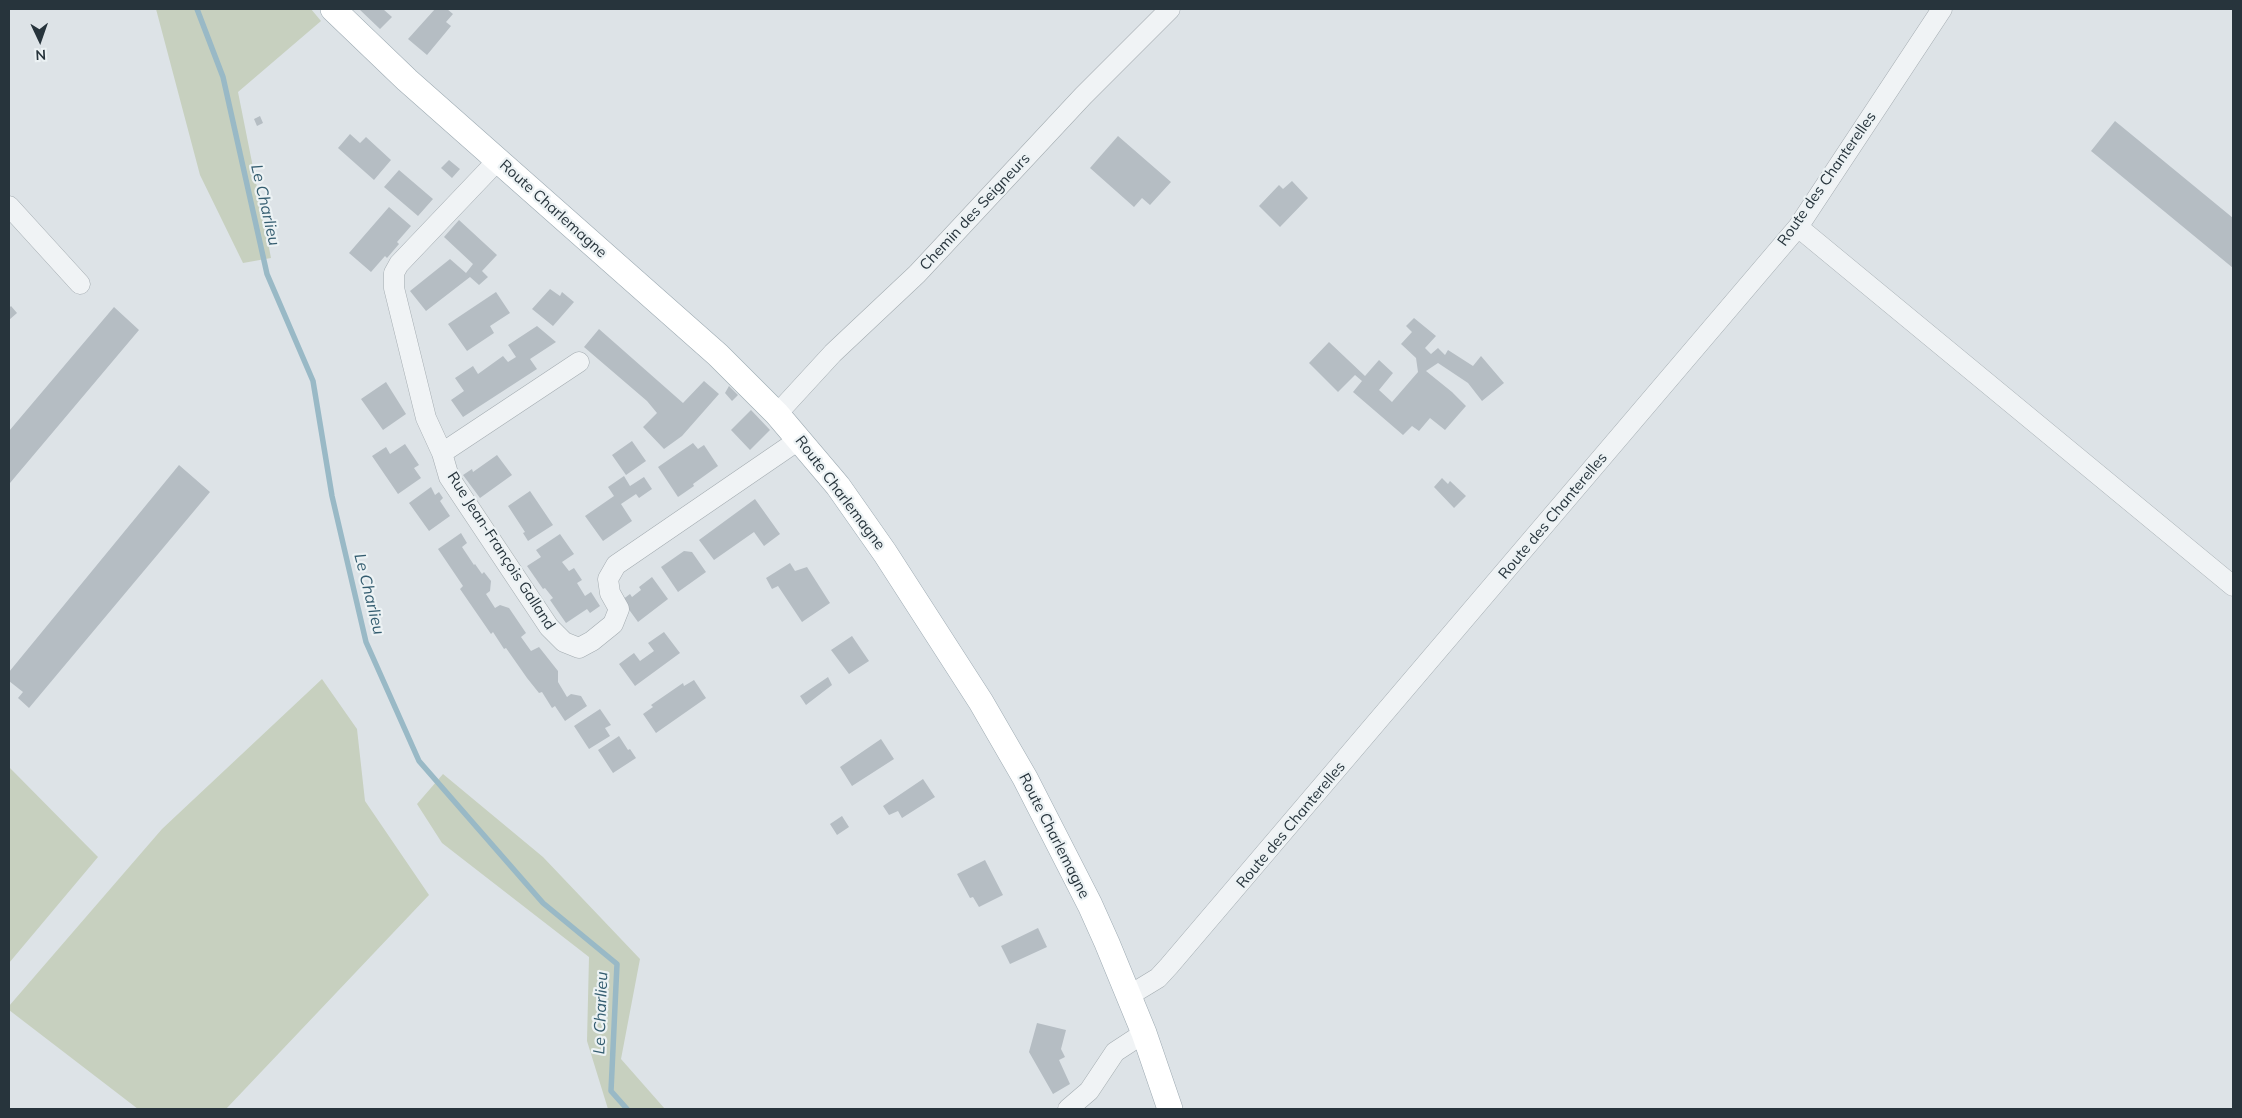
<!DOCTYPE html>
<html>
<head>
<meta charset="utf-8">
<style>
  body { margin:0 }
  #map { position:relative; width:2242px; height:1118px; overflow:hidden; background:#dde3e7; font-family:Mulish,sans-serif }
  canvas { display:block }
  .frame { position:absolute; inset:0; border:10px solid #27343c; pointer-events:none }
  .north { position:absolute; left:15px; top:15px; width:50px; height:50px; -webkit-text-stroke:4px #ecf2f4; paint-order:stroke; rotate:177deg; font-size:14px; font-weight:700; line-height:20px; text-align:center; color:#27343c }
  .north::after { content:''; display:block; margin:auto; width:18px; height:22px; background:#27343c; clip-path:polygon(50% 0,100% 100%,50% 72%,0 100%) }
</style>
</head>
<body>
<div id="map">
<canvas width="2242" height="1118"></canvas>
<div class="frame"></div>
<div class="north">N</div>
</div>
<script>
const ctx = document.querySelector('canvas').getContext('2d');
ctx.lineJoin = 'round';
function fill(path, color) { ctx.fillStyle = color; ctx.fill(path, 'evenodd'); }
const toPath = rows => new Path2D(rows.map(r => 'M' + r).join(''));
function strokePath(path, color, width, dash) { ctx.strokeStyle = color; ctx.lineWidth = width; ctx.lineCap = dash ? 'butt' : 'round'; ctx.setLineDash(dash || []); ctx.stroke(path); }
function write(font, color, halo, rows, align = 'center') {
  ctx.font = font + ' Mulish,sans-serif'; ctx.lineWidth = 4.5; ctx.setLineDash([]); ctx.textBaseline = 'middle'; ctx.strokeStyle = halo; ctx.fillStyle = color; for (const [text, x, y, turn = 0] of rows) {
    ctx.save(); ctx.translate(x, y); ctx.rotate((+turn || 0) * Math.PI / 180); ctx.textAlign = isNaN(turn) ? turn : align; if (halo) ctx.strokeText(text, 0, 0); ctx.fillText(text, 0, 0); ctx.restore();
  }
}
const green = toPath([
  [156,9,311,9,321,21,238,92,271,258,243,263,200,175],
  [322,679,357,729,365,801,429,895,226,1109,138,1109,9,1010,9,1006,162,829],
  [9,767,98,857,9,963],
  [443,774,543,857,640,959,621,1059,665,1109,608,1109,587,1041,589,957,442,843,417,804]
]);
const stream = toPath([
  [197,9,223,77,267,274,313,381,332,496,366,642,419,761,543,903,617,964,611,1091,627,1109]
]);
const building = toPath([
  [359,9,383,9,392,17,380,29],
  [435,9,447,9,453,14,446,22,451,26,427,55,408,39],
  [260,116,263,123,257,126,254,119],
  [2115,121,2233,218,2233,268,2091,151],
  [350,134,360,143,366,137,391,160,374,180,338,148],
  [1118,136,1171,182,1150,205,1142,198,1134,207,1090,168],
  [449,160,460,169,452,178,441,168],
  [399,170,433,199,418,216,384,187],
  [1292,181,1308,198,1280,227,1259,206,1279,185,1283,189],
  [389,207,411,226,397,242,399,244,387,258,385,256,371,272,349,253],
  [459,220,497,255,482,271,488,277,479,285,470,277,426,311,410,291,450,259,466,273,473,264,444,237],
  [550,289,560,296,562,292,574,302,553,326,532,309],
  [496,292,510,313,490,326,494,333,467,351,448,324],
  [11,306,17,313,9,320,9,308],
  [114,307,139,330,10,483,9,431],
  [1414,318,1436,336,1425,348,1431,354,1438,348,1445,355,1448,350,1473,366,1481,356,1504,383,1482,401,1468,383,1438,363,1426,371,1452,392,1466,406,1445,430,1430,418,1419,431,1412,426,1403,435,1353,392,1362,381,1355,375,1338,392,1309,363,1329,342,1365,376,1379,360,1393,373,1379,390,1392,402,1418,372,1416,358,1401,344,1412,332,1406,326],
  [537,326,556,342,530,359,537,369,463,417,451,400,464,391,455,378,473,366,478,374,503,356,508,362,516,357,508,345],
  [599,329,683,403,704,381,719,394,682,436,664,449,643,427,657,413,647,401,584,347],
  [386,382,406,414,383,430,361,399],
  [729,386,738,395,732,401,725,393],
  [751,410,770,430,750,450,731,430],
  [632,441,646,461,626,475,612,455],
  [693,443,698,449,704,445,718,466,693,484,694,486,678,497,658,467],
  [405,444,419,465,414,468,421,478,398,494,372,456,386,447,390,454],
  [497,455,512,475,480,498,463,475,472,469,473,472],
  [179,465,210,492,29,708,18,698,23,692,9,681,9,672],
  [624,476,630,486,644,477,652,489,639,498,636,494,621,504,632,521,603,541,585,516,614,496,608,487],
  [1442,478,1448,484,1450,481,1466,496,1454,508,1434,487],
  [431,487,435,495,439,492,443,498,440,501,450,516,429,531,409,503],
  [530,491,553,525,528,541,523,533,525,532,508,506],
  [755,499,780,534,764,546,754,532,714,560,699,540],
  [461,533,467,543,462,547,474,565,475,564,482,574,484,572,491,581,490,591,486,594,495,608,500,605,509,608,526,633,521,637,531,651,539,647,558,671,558,682,567,697,571,694,581,696,587,706,565,721,555,706,552,708,542,692,539,693,527,678,506,648,504,649,493,632,491,634,460,589,463,586,438,549],
  [560,534,574,554,562,562,569,571,574,568,582,580,577,583,585,596,591,592,600,606,590,613,587,609,566,623,550,600,553,598,545,588,543,589,527,566,541,557,536,550],
  [684,551,692,552,706,572,678,592,661,567],
  [790,563,795,571,807,567,830,603,802,622,778,586,772,589,766,578],
  [652,577,668,599,638,622,622,600,630,594,632,597,641,590,639,587],
  [664,632,680,653,635,686,619,664,634,653,640,661,654,651,648,643],
  [852,636,869,661,849,674,831,650],
  [828,677,832,685,806,705,800,696],
  [694,680,706,698,656,733,643,714,653,707,651,705,683,683,684,686],
  [600,709,611,725,605,728,610,736,589,749,574,726],
  [619,736,628,750,630,749,636,758,613,773,598,750],
  [881,739,894,759,852,786,840,767],
  [923,779,935,797,902,818,898,811,889,815,883,806],
  [842,816,849,827,837,835,830,824],
  [985,860,1003,895,979,907,973,897,970,898,957,874],
  [1038,928,1047,947,1010,964,1001,946],
  [1037,1023,1066,1030,1061,1049,1065,1057,1059,1060,1070,1084,1053,1094,1029,1052]
]);
const minor = toPath([
  [498,160,399,264,394,273,394,288,426,418,442,453,449,477,549,627,564,642,579,648,592,641,613,624,619,609,610,593,608,579,616,565,800,439],
  [9,206,80,284],
  [1798,227,2233,586],
  [777,414,833,353,917,274,1083,96,1170,9],
  [442,453,579,362],
  [1130,995,1158,978,1169,966,1798,227,1942,9],
  [1068,1109,1089,1091,1115,1052,1144,1033]
]);
const major = toPath([
  [333,9,407,80,718,355,777,414,838,486,885,553,981,702,1025,778,1090,905,1107,943,1144,1033,1170,1109]
]);
const streetNames = [
  ["Route des Chanterelles",1827,179,-55],
  ["Route Charlemagne",553,209,42],
  ["Chemin des Seigneurs",975,212,-47],
  ["Route Charlemagne",840,493,53],
  ["Route des Chanterelles",1553,516,-50],
  ["Rue Jean-François Galland",501,551,57],
  ["Route des Chanterelles",1291,825,-50],
  ["Route Charlemagne",1054,836,63]
];
const waterNames = [
  ["Le Charlieu",265,205,77],
  ["Le Charlieu",369,594,76],
  ["Le Charlieu",601,1013,-88]
];
fill(green, '#c7d0bf');
strokePath(stream, '#99b9c6', 5.5);
fill(building, '#b5bdc3');
strokePath(minor, '#a3abb0', 21);
strokePath(major, '#9daab2', 26);
strokePath(minor, '#f0f3f5', 20);
strokePath(major, '#fff', 25);
write('15px', '#27343c', '#ecf2f4', streetNames);
write('italic 16px', '#335c6f', '#ecf2f4', waterNames);
</script>
</body>
</html>
